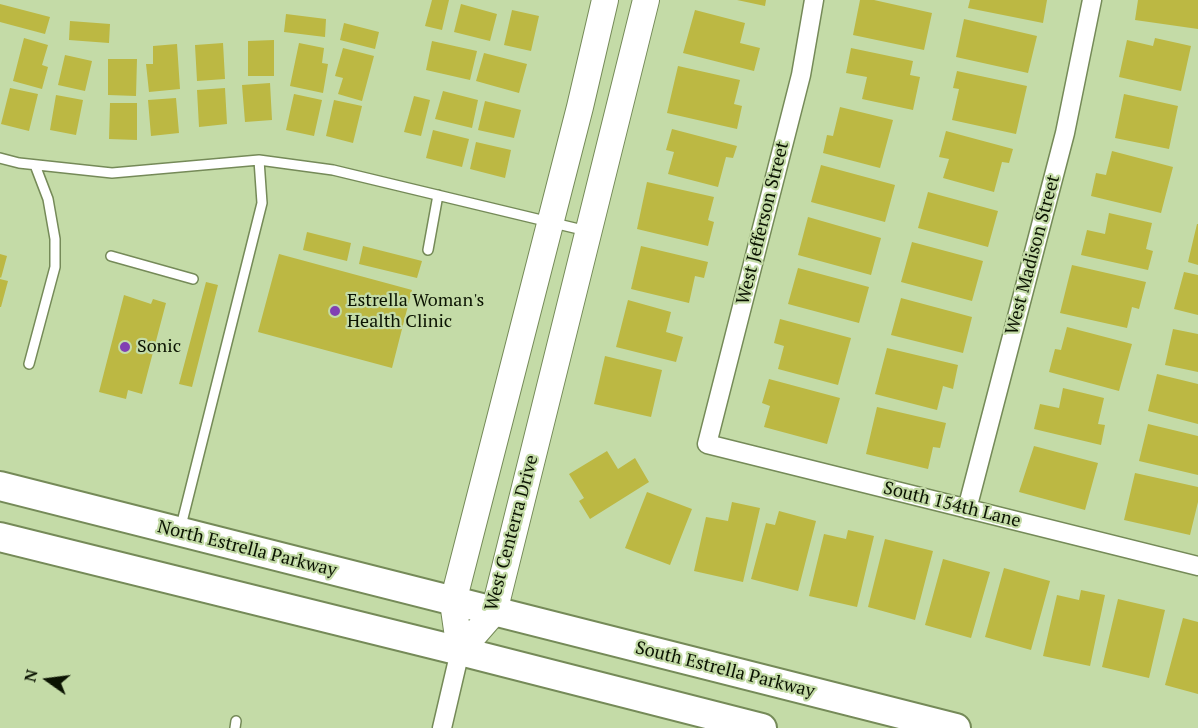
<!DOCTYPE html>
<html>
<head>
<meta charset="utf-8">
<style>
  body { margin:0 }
  #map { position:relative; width:1198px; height:728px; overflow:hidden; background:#c4dba7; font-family:"PT Serif",serif }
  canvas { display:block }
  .north { position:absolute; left:18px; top:650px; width:60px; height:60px; -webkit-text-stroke:4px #c4dba7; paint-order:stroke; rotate:284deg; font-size:16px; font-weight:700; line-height:24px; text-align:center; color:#0b1302 }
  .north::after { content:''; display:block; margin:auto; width:21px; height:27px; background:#0b1302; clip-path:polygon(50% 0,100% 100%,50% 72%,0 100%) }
</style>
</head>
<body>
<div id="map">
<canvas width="1198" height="728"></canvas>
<div class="north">N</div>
</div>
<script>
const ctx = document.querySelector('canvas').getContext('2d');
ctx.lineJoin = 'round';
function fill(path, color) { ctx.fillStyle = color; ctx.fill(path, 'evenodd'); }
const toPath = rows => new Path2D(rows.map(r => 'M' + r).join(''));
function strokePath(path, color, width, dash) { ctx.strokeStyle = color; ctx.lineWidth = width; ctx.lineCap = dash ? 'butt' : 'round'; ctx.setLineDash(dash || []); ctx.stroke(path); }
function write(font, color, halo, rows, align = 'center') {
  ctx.font = font + ' "PT Serif",serif'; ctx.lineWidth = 4.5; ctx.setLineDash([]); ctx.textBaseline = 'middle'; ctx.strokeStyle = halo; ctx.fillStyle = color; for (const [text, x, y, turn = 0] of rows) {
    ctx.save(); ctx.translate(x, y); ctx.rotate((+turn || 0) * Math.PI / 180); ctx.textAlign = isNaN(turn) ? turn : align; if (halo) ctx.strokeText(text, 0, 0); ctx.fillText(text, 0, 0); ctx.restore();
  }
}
const building = toPath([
  [432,0,449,0,442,30,425,26],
  [737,0,766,0,765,6],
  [860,0,874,0,932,13,924,50,853,35],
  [970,0,1047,0,1043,23,968,8],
  [1138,0,1198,0,1198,29,1135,20],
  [0,4,50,17,45,34,0,22],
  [461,4,497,14,490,41,454,32],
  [512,10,539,16,531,51,504,45],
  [695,10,745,23,740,43,760,48,754,71,683,53],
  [286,14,326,19,325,37,284,32],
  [964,19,1037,36,1028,73,956,57],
  [70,21,110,24,109,43,69,40],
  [344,23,379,32,375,49,340,40],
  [24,38,48,45,42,65,48,67,42,89,13,81],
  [1155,38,1191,46,1181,91,1119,77,1127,40,1153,46],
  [274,40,274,76,248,76,248,41],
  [432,41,477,51,470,80,426,70],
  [223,43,225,79,197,81,195,45],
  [299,43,324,48,322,63,328,64,323,93,290,86],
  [177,44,180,89,149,92,146,64,153,64,153,46],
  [343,48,374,56,362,101,338,94,343,78,335,76],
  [851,48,913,61,910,75,920,77,913,110,862,99,867,77,846,73],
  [484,53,527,64,519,93,476,81],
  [65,55,92,61,85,91,58,85],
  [108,59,137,59,136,96,108,95],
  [678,66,740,80,734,104,742,106,737,129,667,113],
  [957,71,1027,86,1016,134,952,120,959,89,953,88],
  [270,83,272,120,245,122,242,85],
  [10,88,38,94,29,131,1,124],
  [225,88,227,124,199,127,197,90],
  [443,91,478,100,472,128,435,119],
  [294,94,322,100,314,136,286,130],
  [1124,94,1178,106,1169,149,1115,138],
  [56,95,83,100,76,135,50,130],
  [414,96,430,100,421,136,404,132],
  [176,98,179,133,151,136,148,100],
  [334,100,362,106,353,143,326,136],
  [485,101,521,110,514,138,478,130],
  [110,103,137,103,137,140,109,139],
  [840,107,893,120,880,168,823,153,827,135,833,136],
  [672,129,737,146,733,158,726,157,718,187,668,174,674,152,666,150],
  [433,130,469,139,462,167,426,158],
  [946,131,1013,149,1009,163,1002,162,994,192,943,178,949,159,939,157],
  [476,142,511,150,505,178,470,169],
  [1112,151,1173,167,1161,213,1091,196,1096,173,1106,175],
  [821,165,895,185,885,222,811,202],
  [647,182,714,197,708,220,714,222,708,246,637,229],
  [928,192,998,211,988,247,918,228],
  [1109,213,1152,223,1146,249,1153,251,1148,270,1081,255,1087,230,1105,234],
  [808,217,881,238,871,275,798,255],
  [1197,224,1198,224,1198,265,1188,262],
  [307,232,351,243,347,261,303,250],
  [912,242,983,261,972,301,901,282],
  [363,246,422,261,417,278,359,264],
  [641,246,708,262,704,278,695,276,689,303,631,289],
  [0,254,7,256,1,278,0,277],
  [279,254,412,290,392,368,258,332],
  [1072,265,1146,282,1139,309,1132,307,1127,328,1060,313],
  [798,268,869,287,859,323,788,304],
  [1184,272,1198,275,1198,315,1174,309],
  [0,279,8,281,1,307,0,307],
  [206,282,218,285,192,387,179,384],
  [124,295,151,304,153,299,166,303,142,394,128,390,126,399,99,392],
  [901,298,972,317,963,353,891,335],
  [628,300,671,312,666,332,683,337,676,362,616,347],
  [780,319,851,338,838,385,778,369,784,346,774,343],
  [1067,327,1132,344,1119,391,1049,372,1055,349,1061,350],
  [1173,329,1198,334,1198,372,1165,365],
  [887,348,958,365,953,389,943,386,937,410,875,394],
  [605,356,662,370,651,417,594,404],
  [1157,374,1198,384,1198,424,1148,411],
  [769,379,840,398,827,444,764,427,770,406,762,403],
  [1063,388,1104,398,1098,424,1105,425,1101,445,1034,429,1040,404,1059,408],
  [877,407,946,423,940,448,933,447,928,469,866,454],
  [1148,424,1198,436,1198,475,1139,461],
  [1034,446,1098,463,1085,510,1019,492],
  [607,451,618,469,635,458,649,482,590,519,579,501,584,498,569,474],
  [1135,473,1198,487,1198,502,1190,535,1124,520],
  [647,492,692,509,670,565,625,548],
  [732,502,760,508,743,582,694,571,706,517,728,521],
  [779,511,816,521,798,591,751,579,766,523,775,525],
  [848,530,874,536,857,607,809,596,824,534,846,539],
  [885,539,933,551,915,620,868,607],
  [943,559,990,572,971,638,925,625],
  [1004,568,1050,581,1031,650,985,637],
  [1081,590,1105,595,1090,666,1043,656,1057,595,1079,600],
  [1118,599,1165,610,1149,678,1102,667],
  [1183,618,1198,622,1198,694,1165,685]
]);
const lane = toPath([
  [0,158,19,163,112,173,259,160],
  [428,250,438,195],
  [111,256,193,279],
  [29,364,55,267,55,239,48,199,35,165],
  [180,530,262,203,259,160,333,170,587,231],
  [235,728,236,721]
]);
const street = toPath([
  [814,0,801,75,707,444,1198,566],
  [967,509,1065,133,1092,0],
  [442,728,460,651]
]);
const secondary = toPath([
  [460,651,494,612,646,0],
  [460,651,453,602,580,107,605,0]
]);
const primary = toPath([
  [0,486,956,728],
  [0,537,460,651,762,728]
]);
const markers = [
  [335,311,6,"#813fb3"],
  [125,347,6,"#813fb3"]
];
const streetNames = [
  ["West Jefferson Street",763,223,-76],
  ["West Madison Street",1033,255,-75],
  ["South 154th Lane",952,505,14],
  ["West Centerra Drive",512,533,-75],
  ["North Estrella Parkway",247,549,14],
  ["South Estrella Parkway",725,670,14]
];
const poiNames = [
  ["Estrella Woman's",347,301],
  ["Health Clinic",347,322],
  ["Sonic",137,347]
];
fill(building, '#bcb843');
strokePath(lane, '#758a58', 12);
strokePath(street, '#758a58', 21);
strokePath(secondary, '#758a58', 28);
strokePath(primary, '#758a58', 32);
strokePath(lane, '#fff', 9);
strokePath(street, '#fff', 18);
strokePath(secondary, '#fff', 26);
strokePath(primary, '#fff', 28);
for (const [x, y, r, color] of markers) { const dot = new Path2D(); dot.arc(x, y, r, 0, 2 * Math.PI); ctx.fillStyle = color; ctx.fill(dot); strokePath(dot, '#c4dba7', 2); }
write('18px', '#0b1302', '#c4dba7', streetNames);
write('18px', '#0b1302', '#c4dba7', poiNames, 'left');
</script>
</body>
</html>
